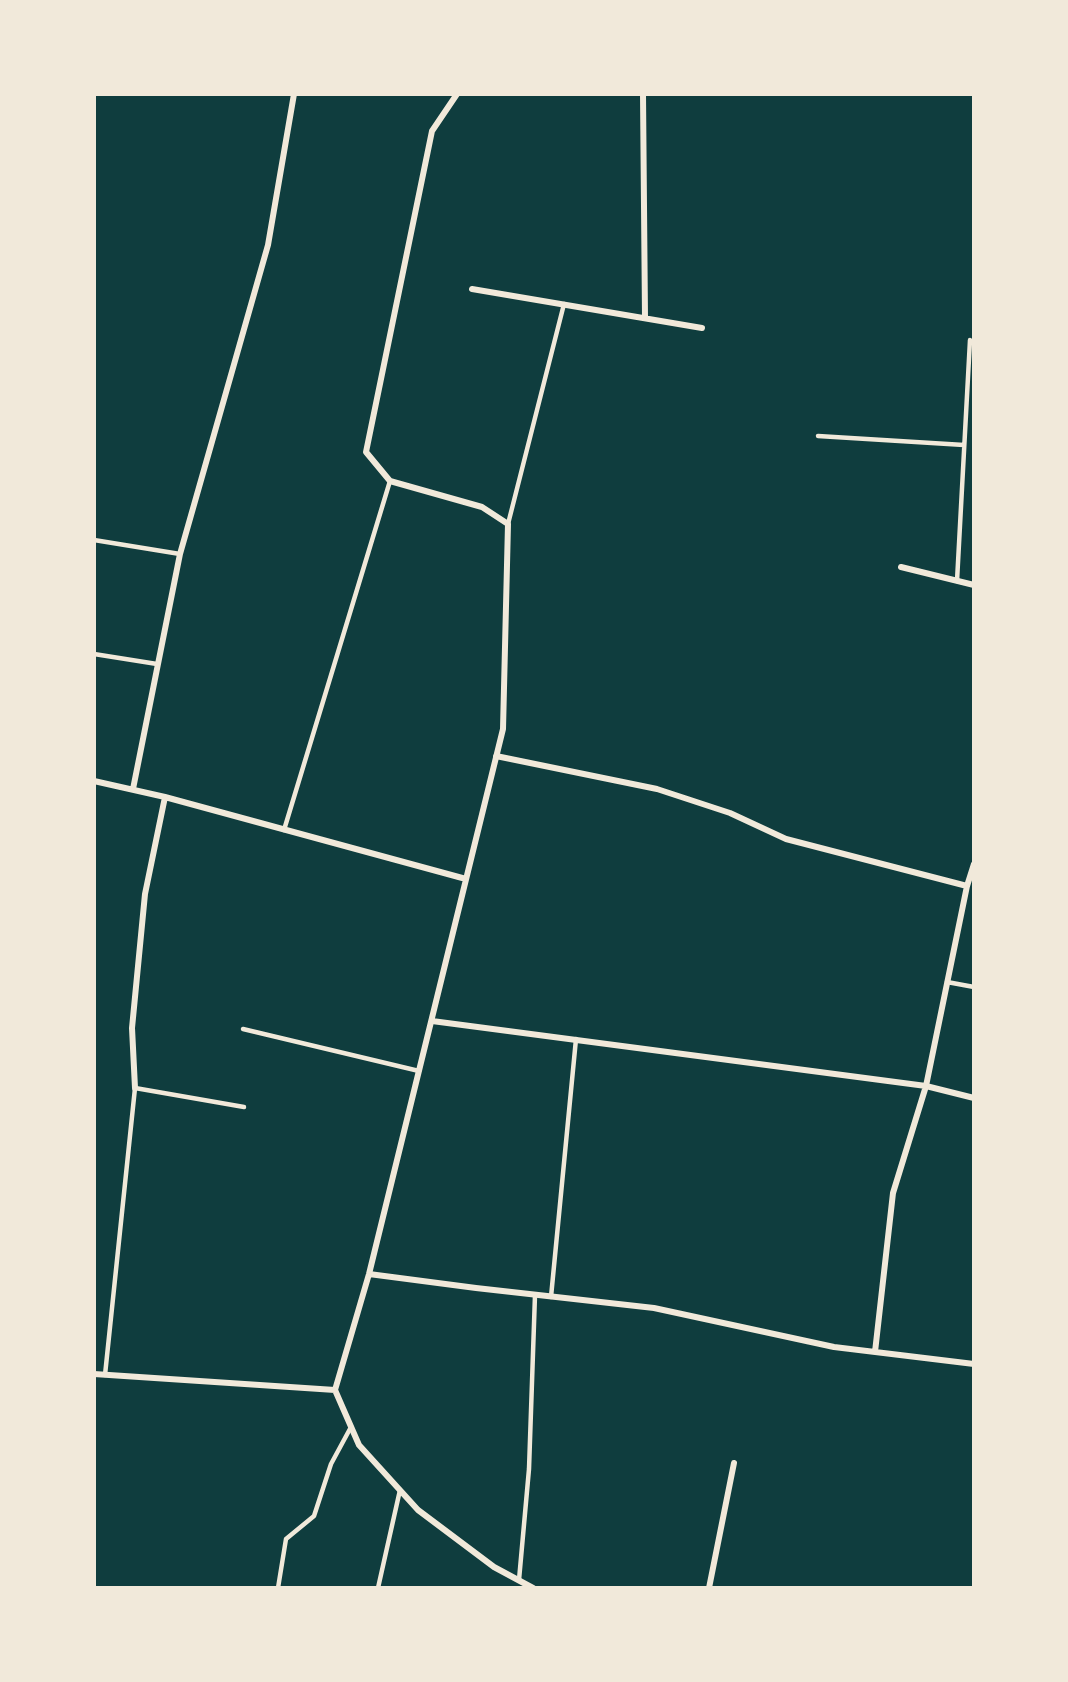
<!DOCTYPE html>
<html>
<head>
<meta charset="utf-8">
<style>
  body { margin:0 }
  #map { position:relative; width:1068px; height:1682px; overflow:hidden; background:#0f3d3e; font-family:Inter,sans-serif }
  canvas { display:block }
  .frame { position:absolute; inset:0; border:96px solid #f1e9da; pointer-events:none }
</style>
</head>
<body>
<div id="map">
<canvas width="1068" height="1682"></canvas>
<div class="frame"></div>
</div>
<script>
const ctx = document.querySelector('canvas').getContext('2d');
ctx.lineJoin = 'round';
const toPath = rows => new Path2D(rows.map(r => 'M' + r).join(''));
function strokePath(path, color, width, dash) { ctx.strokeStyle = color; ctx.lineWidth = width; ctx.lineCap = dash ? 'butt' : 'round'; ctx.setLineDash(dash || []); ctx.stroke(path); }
const service = toPath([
  [818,436,964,445],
  [508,524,564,304],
  [94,540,180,554],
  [957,581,970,340],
  [94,654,157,664],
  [284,830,390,481],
  [947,982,974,987],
  [243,1029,419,1071],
  [551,1297,576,1039],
  [105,1375,135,1088,244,1107],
  [519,1580,529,1469,535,1295],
  [278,1588,286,1539,314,1516,331,1464,351,1427],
  [378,1588,400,1490]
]);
const minor = toPath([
  [457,94,432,131,366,452,390,481,482,507,508,524,503,729,369,1274,335,1390,359,1445,418,1510,494,1567,533,1588],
  [643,94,645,318],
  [472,289,702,328],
  [901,567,974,585],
  [496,756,657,789,730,813,786,839,967,886],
  [94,781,165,797,466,879],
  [133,789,180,554,268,245,294,94],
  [432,1021,926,1086,974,1098],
  [135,1088,132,1028,145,894,165,797],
  [369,1274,476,1288,654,1308,834,1347,974,1364],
  [875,1352,893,1193,926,1086,967,886,974,864],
  [94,1374,335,1390],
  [709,1588,734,1463]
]);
strokePath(service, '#f1e9da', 4.5);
strokePath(minor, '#f1e9da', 6);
</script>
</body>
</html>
